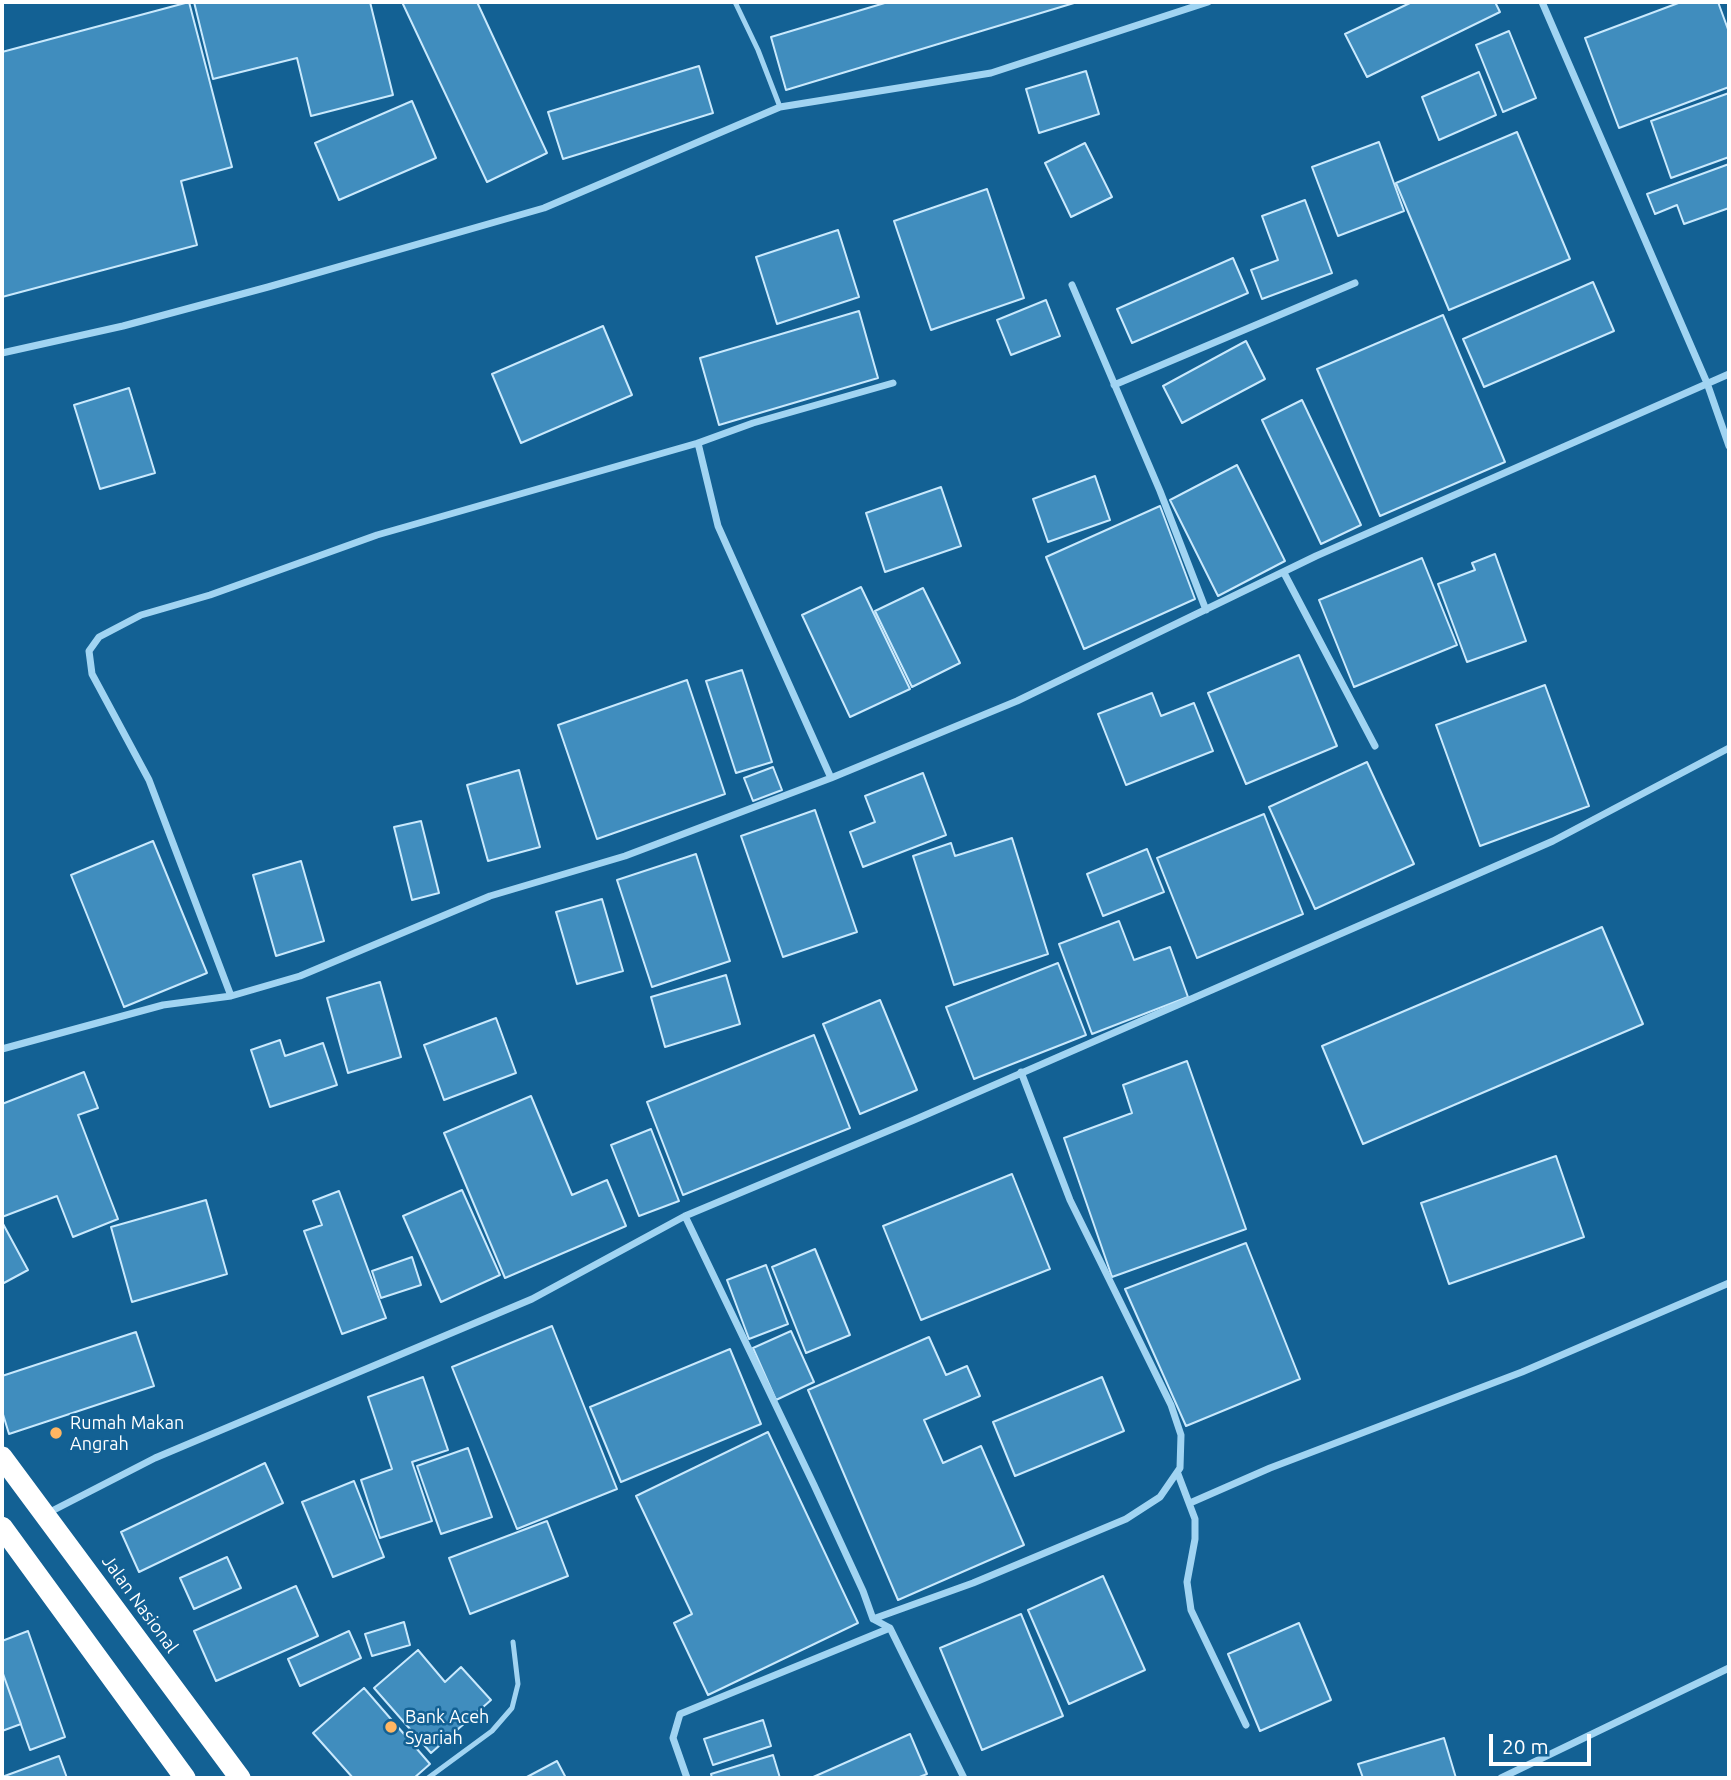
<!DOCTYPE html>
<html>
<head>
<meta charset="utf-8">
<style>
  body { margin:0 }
  #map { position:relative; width:1731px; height:1780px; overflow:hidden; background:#136194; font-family:Ubuntu,sans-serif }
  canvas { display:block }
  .frame { position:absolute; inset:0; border:4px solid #fff; pointer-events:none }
  .scale { position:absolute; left:1489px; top:1734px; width:102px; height:32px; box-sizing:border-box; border:4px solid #fff; border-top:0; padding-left:9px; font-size:21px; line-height:24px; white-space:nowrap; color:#fff; -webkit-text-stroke:5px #136194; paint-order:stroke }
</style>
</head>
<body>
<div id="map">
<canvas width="1731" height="1780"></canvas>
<div class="frame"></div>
<div class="scale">20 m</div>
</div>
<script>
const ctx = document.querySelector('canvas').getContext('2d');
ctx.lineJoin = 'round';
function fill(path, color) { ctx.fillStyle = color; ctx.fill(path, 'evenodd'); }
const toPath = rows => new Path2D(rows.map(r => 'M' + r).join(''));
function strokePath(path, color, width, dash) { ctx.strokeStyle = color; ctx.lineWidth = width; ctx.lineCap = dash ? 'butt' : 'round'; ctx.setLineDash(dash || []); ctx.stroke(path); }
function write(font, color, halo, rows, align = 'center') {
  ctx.font = font + ' Ubuntu,sans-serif'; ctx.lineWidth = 5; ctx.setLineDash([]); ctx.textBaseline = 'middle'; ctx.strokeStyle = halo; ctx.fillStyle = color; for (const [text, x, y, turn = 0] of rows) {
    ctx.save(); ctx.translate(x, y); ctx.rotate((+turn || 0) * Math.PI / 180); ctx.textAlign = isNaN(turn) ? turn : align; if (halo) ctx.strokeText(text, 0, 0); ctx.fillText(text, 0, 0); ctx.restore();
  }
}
const building = toPath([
  [189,2,232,167,181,181,197,245,2,297,2,52,189,2],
  [194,2,370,2,393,95,311,116,297,58,213,79,194,2],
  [402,2,477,2,547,153,487,182,402,2],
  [888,2,1074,2,1074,3,786,90,771,37,888,2],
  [1412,2,1495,2,1500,12,1367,77,1345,34,1412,2],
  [1681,2,1718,2,1729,32,1729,87,1619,128,1585,38,1681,2],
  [1509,31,1536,98,1503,112,1476,45,1509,31],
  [699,66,713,113,563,159,548,112,699,66],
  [1086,71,1099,114,1039,133,1026,89,1086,71],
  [1479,72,1496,115,1439,140,1422,97,1479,72],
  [1729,93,1729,157,1671,178,1651,121,1729,93],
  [412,101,436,158,339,200,315,143,412,101],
  [1517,132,1570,259,1449,310,1396,183,1517,132],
  [1379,142,1404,211,1338,236,1312,167,1379,142],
  [1085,143,1112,197,1071,217,1045,163,1085,143],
  [1729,164,1729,208,1684,224,1677,205,1655,214,1647,194,1729,164],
  [987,189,1024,298,931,330,894,221,987,189],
  [1305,200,1332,273,1262,299,1251,270,1278,260,1262,216,1305,200],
  [838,230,859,297,777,324,756,257,838,230],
  [1233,258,1248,293,1132,343,1117,309,1233,258],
  [1593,282,1614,331,1484,387,1463,339,1593,282],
  [1046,300,1060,336,1011,355,997,320,1046,300],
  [859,311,878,378,719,425,700,358,859,311],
  [1443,315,1505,462,1380,516,1317,369,1443,315],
  [603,326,632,395,521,443,492,374,603,326],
  [1246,341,1265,379,1182,423,1163,386,1246,341],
  [129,388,155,473,100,489,74,405,129,388],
  [1302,400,1361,525,1321,544,1262,420,1302,400],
  [1237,465,1285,561,1218,596,1170,500,1237,465],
  [1095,476,1110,520,1048,542,1033,499,1095,476],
  [941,487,961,546,885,572,866,513,941,487],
  [1160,506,1195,599,1084,649,1046,557,1160,506],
  [1495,554,1526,641,1467,662,1438,584,1475,570,1472,563,1495,554],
  [1422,558,1457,645,1354,687,1319,600,1422,558],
  [861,587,910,689,850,717,802,615,861,587],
  [923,588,960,663,912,687,875,611,923,588],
  [1299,655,1337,746,1246,784,1208,693,1299,655],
  [742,670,772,762,736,773,706,681,742,670],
  [687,680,725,794,597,839,558,725,687,680],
  [1545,685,1589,806,1480,846,1436,725,1545,685],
  [1152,693,1161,716,1194,703,1213,751,1126,785,1098,714,1152,693],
  [1367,762,1414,864,1315,909,1269,807,1367,762],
  [773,767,782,790,753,801,744,778,773,767],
  [519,770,540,847,488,861,467,785,519,770],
  [923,773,946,835,863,867,850,832,875,822,865,796,923,773],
  [815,810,857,932,783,957,741,836,815,810],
  [1264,814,1303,914,1197,958,1157,858,1264,814],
  [421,821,439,893,412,900,394,827,421,821],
  [1012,838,1048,954,954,985,913,856,951,843,955,856,1012,838],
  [153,841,207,973,124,1007,71,875,153,841],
  [1147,849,1164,892,1103,916,1087,874,1147,849],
  [696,854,730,961,652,987,617,880,696,854],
  [301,861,324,941,276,956,253,875,301,861],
  [602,899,623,971,577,984,556,912,602,899],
  [1119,921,1134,960,1170,947,1188,997,1092,1034,1059,944,1119,921],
  [1602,927,1643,1024,1363,1144,1322,1046,1602,927],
  [1058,963,1086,1035,974,1079,946,1007,1058,963],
  [726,975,740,1024,665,1047,651,997,726,975],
  [380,982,401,1057,348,1073,327,998,380,982],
  [880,1000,917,1090,860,1114,823,1024,880,1000],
  [496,1018,516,1073,444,1100,424,1045,496,1018],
  [814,1035,850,1128,683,1195,647,1102,814,1035],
  [280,1040,285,1056,323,1043,337,1085,270,1107,251,1050,280,1040],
  [1187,1061,1246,1229,1112,1277,1064,1138,1132,1113,1123,1085,1187,1061],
  [84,1072,98,1108,78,1115,118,1219,73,1237,57,1196,2,1217,2,1104,84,1072],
  [531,1096,572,1195,607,1180,626,1226,505,1278,444,1133,531,1096],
  [651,1129,679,1201,639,1216,611,1145,651,1129],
  [1556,1156,1584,1237,1449,1284,1421,1203,1556,1156],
  [1012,1174,1050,1269,921,1320,883,1226,1012,1174],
  [462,1190,500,1275,441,1302,403,1216,462,1190],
  [339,1191,386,1318,342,1334,304,1231,322,1225,313,1201,339,1191],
  [206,1200,227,1274,132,1302,111,1227,206,1200],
  [2,1222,28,1270,2,1284,2,1222],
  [1246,1243,1300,1379,1186,1426,1125,1289,1246,1243],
  [815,1249,850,1335,806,1353,772,1267,815,1249],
  [412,1257,421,1285,381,1298,372,1271,412,1257],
  [766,1265,788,1324,749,1339,727,1280,766,1265],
  [552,1326,617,1489,517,1529,452,1367,552,1326],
  [791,1331,814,1382,776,1400,753,1348,791,1331],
  [136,1332,154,1386,9,1434,2,1411,2,1376,136,1332],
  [929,1337,946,1375,967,1366,980,1396,924,1420,943,1463,981,1446,1024,1545,898,1600,808,1390,929,1337],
  [730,1349,761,1424,621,1482,590,1407,730,1349],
  [423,1377,448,1450,412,1462,432,1521,380,1538,361,1480,392,1469,368,1397,423,1377],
  [1102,1377,1124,1431,1015,1476,993,1422,1102,1377],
  [768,1432,858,1623,708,1695,674,1623,692,1614,636,1496,768,1432],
  [468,1448,492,1517,441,1534,417,1466,468,1448],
  [265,1463,283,1503,139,1572,121,1532,265,1463],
  [354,1481,384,1557,333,1577,302,1502,354,1481],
  [547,1521,568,1576,470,1614,449,1558,547,1521],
  [227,1557,241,1588,194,1609,180,1578,227,1557],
  [1103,1576,1145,1670,1069,1704,1028,1610,1103,1576],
  [296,1586,318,1636,216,1681,194,1631,296,1586],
  [1021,1614,1063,1716,982,1750,940,1648,1021,1614],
  [404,1622,410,1645,372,1656,365,1634,404,1622],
  [1299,1623,1331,1700,1260,1731,1228,1654,1299,1623],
  [28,1631,65,1737,30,1750,2,1671,2,1641,28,1631],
  [349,1631,361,1658,300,1686,288,1659,349,1631],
  [418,1650,445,1682,461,1667,491,1700,431,1753,374,1688,418,1650],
  [2,1671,21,1724,2,1731,2,1671],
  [364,1688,430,1764,414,1778,353,1778,313,1733,364,1688],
  [763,1720,771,1746,713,1765,704,1739,763,1720],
  [910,1734,927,1774,917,1778,811,1778,910,1734],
  [1444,1738,1456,1778,1363,1778,1358,1764,1444,1738],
  [773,1755,780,1778,712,1778,711,1774,773,1755],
  [59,1756,67,1778,2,1778,2,1777,59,1756],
  [557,1761,566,1778,525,1778,557,1761]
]);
const lane = toPath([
  [735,2,758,50,780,107],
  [428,1778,492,1731,512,1708,518,1684,513,1642]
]);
const street = toPath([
  [1542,2,1707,383,1729,446],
  [1072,285,1160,491,1206,610],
  [2,353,123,326,268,287,544,208,780,107,991,73,1208,2],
  [1114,385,1355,283],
  [698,443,718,526,831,778],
  [1284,573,1375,746],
  [231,996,149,780,92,674,89,651,99,637,141,615,210,595,377,535,698,443,753,423,893,383],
  [2,1049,163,1005,231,996,300,976,490,896,625,856,831,778,1017,701,1316,556,1729,374],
  [685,1216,814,1485,863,1591,873,1619,890,1628,964,1778],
  [1178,1474,1195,1519,1195,1539,1187,1582,1191,1610,1246,1725],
  [1190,1503,1270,1468,1522,1372,1729,1283],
  [46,1514,155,1458,532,1299,685,1216,914,1120,1553,841,1729,748],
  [873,1619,973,1583,1126,1519,1160,1497,1180,1468,1181,1435,1171,1405,1070,1200,1021,1072],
  [687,1778,673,1738,680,1714,890,1628],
  [1501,1778,1729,1668]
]);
const highway = toPath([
  [2,1457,240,1778],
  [2,1527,185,1778]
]);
const markers = [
  [56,1433,7,"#ffb662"],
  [391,1727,7,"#ffb662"]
];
const poiNames = [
  ["Rumah Makan",70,1423],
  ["Angrah",70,1444],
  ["Bank Aceh",405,1717],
  ["Syariah",405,1738]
];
const streetNames = [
  ["Jalan Nasional",140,1604,54]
];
fill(building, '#408dbe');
strokePath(building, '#c9e9fd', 2);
strokePath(lane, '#a1d4f2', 5);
strokePath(street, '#a1d4f2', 7);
strokePath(highway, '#fff', 21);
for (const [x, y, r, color] of markers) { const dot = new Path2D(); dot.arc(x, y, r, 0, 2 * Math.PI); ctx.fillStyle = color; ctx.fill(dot); strokePath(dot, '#136194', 2.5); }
write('18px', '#fff', '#136194', poiNames, 'left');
write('18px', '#fff', '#136194', streetNames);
</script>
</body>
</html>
